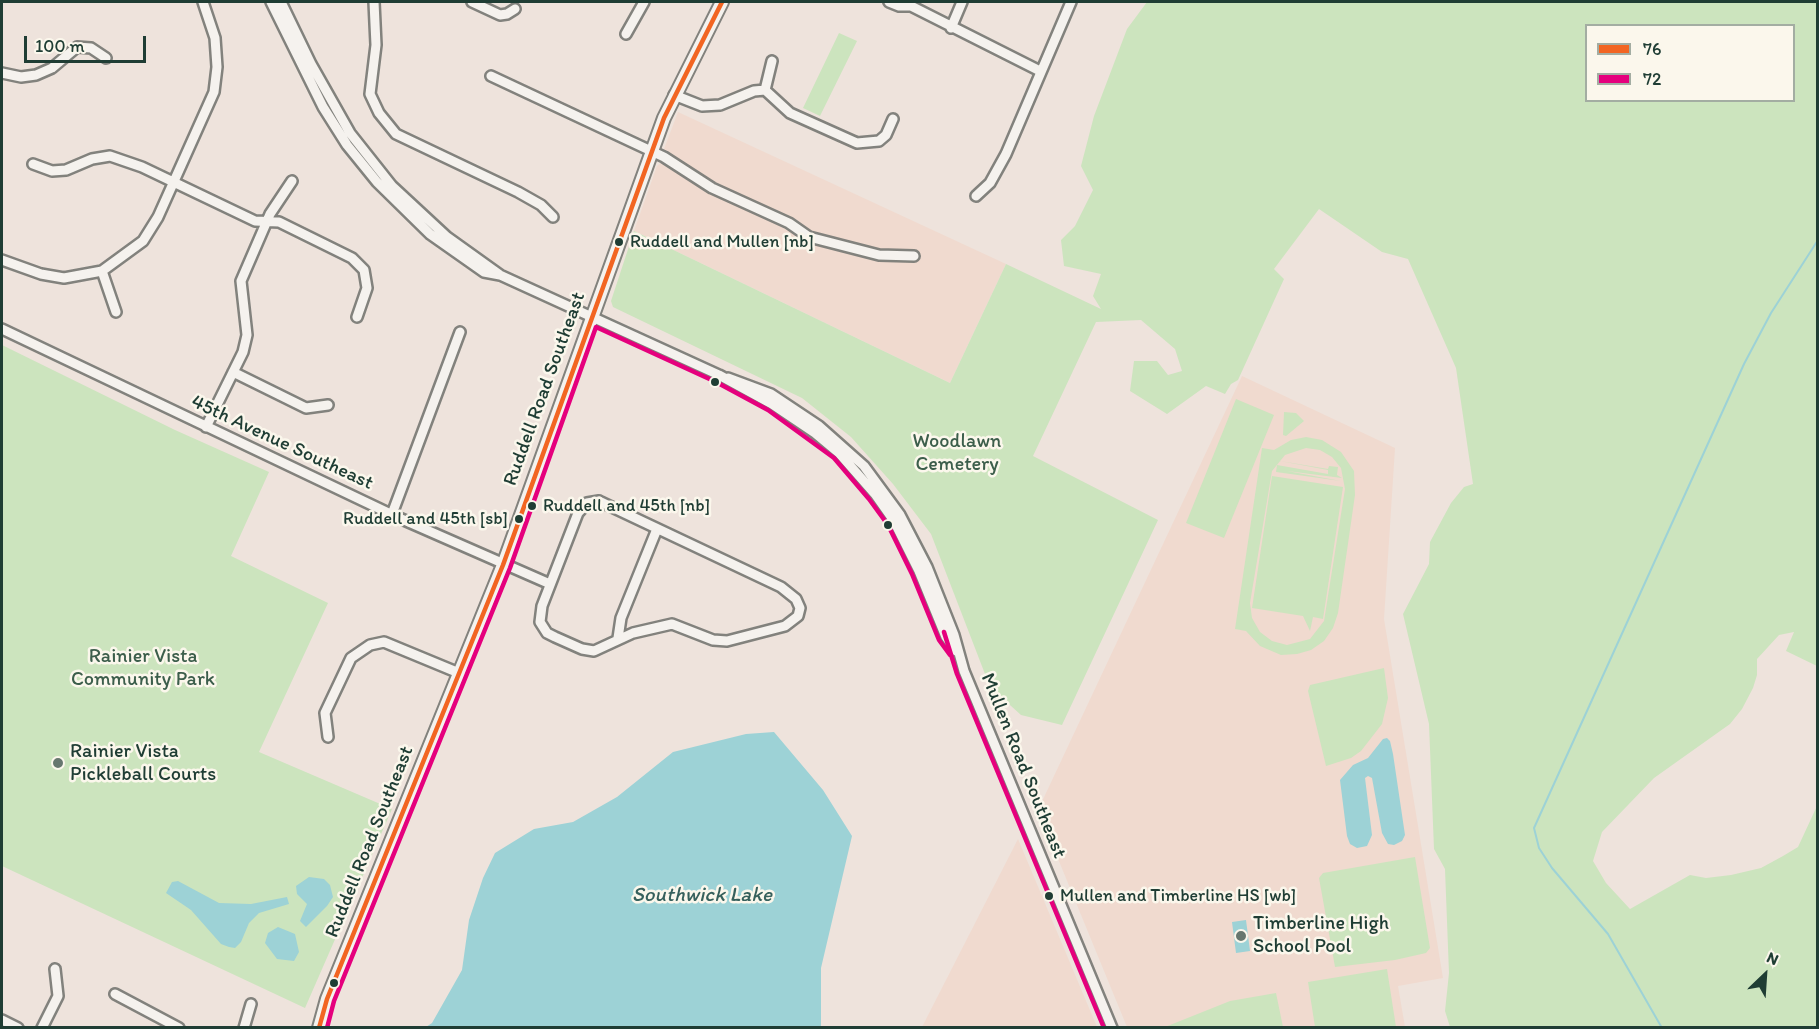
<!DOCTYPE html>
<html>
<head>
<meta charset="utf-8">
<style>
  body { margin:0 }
  #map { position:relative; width:1819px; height:1029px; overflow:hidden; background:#eee3dc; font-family:Itim,sans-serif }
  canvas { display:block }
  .frame { position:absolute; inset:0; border:3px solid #1f3d34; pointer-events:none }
  .legend { position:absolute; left:1585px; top:24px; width:210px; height:78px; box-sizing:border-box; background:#fbf7ec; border:2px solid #a3ada2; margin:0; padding:8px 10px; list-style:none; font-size:18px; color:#1f3d34 }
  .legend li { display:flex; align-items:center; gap:12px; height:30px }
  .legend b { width:30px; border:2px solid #a3ada2 }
  .north { position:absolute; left:1735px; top:945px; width:60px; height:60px; -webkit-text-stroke:4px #fbf7ec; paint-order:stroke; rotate:25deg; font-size:16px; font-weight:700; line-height:24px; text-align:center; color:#1f3d34 }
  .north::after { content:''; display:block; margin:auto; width:21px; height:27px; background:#1f3d34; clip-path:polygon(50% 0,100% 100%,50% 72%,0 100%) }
  .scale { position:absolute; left:24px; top:36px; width:122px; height:27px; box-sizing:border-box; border:3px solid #1f3d34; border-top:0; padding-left:8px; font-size:18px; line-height:21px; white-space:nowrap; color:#1f3d34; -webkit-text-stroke:4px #fbf7ec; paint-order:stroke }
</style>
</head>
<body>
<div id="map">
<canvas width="1819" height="1029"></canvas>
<div class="frame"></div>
<ul class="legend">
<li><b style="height:8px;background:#f26522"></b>76</li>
<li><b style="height:8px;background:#e5007d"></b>72</li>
</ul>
<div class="north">N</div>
<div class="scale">100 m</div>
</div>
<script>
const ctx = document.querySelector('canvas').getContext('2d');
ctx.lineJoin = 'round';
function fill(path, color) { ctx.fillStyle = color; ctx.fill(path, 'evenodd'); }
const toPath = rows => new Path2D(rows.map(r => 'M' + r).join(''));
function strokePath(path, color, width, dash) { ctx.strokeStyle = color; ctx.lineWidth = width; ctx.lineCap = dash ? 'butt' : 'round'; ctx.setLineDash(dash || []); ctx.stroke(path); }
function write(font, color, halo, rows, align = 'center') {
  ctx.font = font + ' Itim,sans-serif'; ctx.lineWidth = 5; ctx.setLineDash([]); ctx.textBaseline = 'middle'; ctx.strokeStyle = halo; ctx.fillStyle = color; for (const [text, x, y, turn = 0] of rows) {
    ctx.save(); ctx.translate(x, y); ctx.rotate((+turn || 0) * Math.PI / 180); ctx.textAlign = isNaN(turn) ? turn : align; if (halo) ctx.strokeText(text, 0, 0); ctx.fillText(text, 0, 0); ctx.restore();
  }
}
const built = toPath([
  [678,112,1006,264,950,383,634,231,657,166,661,163,665,153,664,149],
  [1242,376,1395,448,1384,619,1443,978,1398,986,1405,1027,1127,1027,1038,810],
  [1018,839,1097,1027,922,1027]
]);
const green = toPath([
  [1147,2,1817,2,1817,666,1786,651,1794,632,1779,635,1757,659,1757,675,1753,688,1742,709,1730,724,1654,778,1602,832,1593,861,1606,883,1630,909,1690,875,1706,878,1731,875,1761,868,1783,856,1798,847,1817,806,1817,1027,1450,1027,1445,1011,1449,973,1445,869,1434,849,1429,724,1403,614,1429,564,1430,542,1451,503,1464,487,1473,484,1456,368,1408,259,1382,252,1319,209,1274,269,1284,279,1238,380,1231,384,1225,394,1206,386,1167,414,1130,391,1134,361,1157,361,1168,375,1182,371,1175,349,1141,320,1096,322,1033,456,1158,520,1062,725,1021,715,990,687,931,534,893,484,851,437,802,398,613,307,611,301,634,231,950,383,1006,264,1101,309,1093,296,1101,274,1064,266,1061,240,1075,226,1093,190,1081,166,1094,116,1127,29],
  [1586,26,1794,26,1794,100,1586,100],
  [839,33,857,41,820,116,803,108],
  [2,345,175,430,269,472,231,556,328,603,259,752,392,809,305,1008,2,866],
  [1236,399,1274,415,1224,538,1186,523],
  [1284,412,1296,413,1304,421,1286,436,1283,435],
  [1306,437,1322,440,1341,452,1354,471,1355,495,1338,613,1333,628,1324,641,1311,650,1297,654,1281,655,1260,646,1246,631,1235,629,1262,448,1274,450,1291,440],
  [1306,448,1320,450,1332,457,1341,468,1345,489,1324,621,1310,639,1287,645,1272,641,1260,632,1252,618,1250,603,1272,471,1285,455],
  [1280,461,1328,469,1329,466,1338,467,1337,475,1342,478,1287,471,1341,481,1276,472,1277,465,1328,474,1328,470],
  [1272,476,1343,487,1323,619,1313,617,1310,631,1303,616,1252,608],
  [1384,668,1388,698,1382,724,1361,751,1351,758,1326,766,1308,691,1310,685],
  [1415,857,1430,948,1426,953,1395,960,1335,967,1319,878,1323,873],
  [1387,969,1396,1027,1315,1027,1308,982],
  [1276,993,1283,1027,1165,1027,1230,1001]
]);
const water = toPath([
  [774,732,823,790,852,836,821,968,821,1027,426,1027,432,1023,462,970,469,920,483,878,495,853,534,829,573,822,617,797,673,752,746,734],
  [1387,738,1390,741,1393,754,1405,835,1402,841,1394,845,1388,844,1382,833,1372,778,1368,776,1365,778,1372,835,1367,846,1357,848,1350,844,1347,836,1340,780,1353,765,1368,758,1383,739],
  [309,877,324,879,330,885,333,897,327,906,306,927,300,921,307,904,297,894,296,886],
  [178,881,219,903,251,904,287,897,289,904,259,913,249,923,241,942,235,948,229,947,221,944,191,910,166,893,172,882],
  [1246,920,1250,951,1236,953,1232,922],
  [278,927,295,934,299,952,294,961,277,959,265,943,268,933]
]);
const stream = toPath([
  [1662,1028,1608,934,1552,868,1539,848,1534,828,1744,364,1771,313,1818,240]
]);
const minor = toPath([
  [271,2,323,107,347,145,377,182,430,234,484,272,500,275],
  [281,2,311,64,350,133,392,186,447,237,500,275,719,375,772,404,815,433,839,453,875,494,894,521,919,571,946,637,956,651],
  [374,2,376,45,370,94,379,113,396,134,518,192,541,205,553,217],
  [472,2,500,15,507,14,515,9],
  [889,2,899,6,911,6,905,2],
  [911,6,1040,71],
  [951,28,962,2],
  [626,34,644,2],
  [2,73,21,77,36,75,52,68,77,47,91,48,106,58],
  [491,76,664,157,712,188,789,223,809,237,879,255,914,256],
  [765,90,772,61],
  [674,95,702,106,720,105,754,91,765,90,790,113,857,143,879,141,886,135,893,119],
  [33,164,52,171,66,170,92,159,110,156,142,167,255,221,279,222,352,258,364,270,367,288,357,317],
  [976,196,990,183,1006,154,1071,2],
  [2,260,41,274,64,278,102,271,143,241,158,217,214,92,217,67,215,38,203,2],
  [102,271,116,312],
  [2,329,397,517,550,584],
  [233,372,306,408,328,405],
  [728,378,771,394,819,426,864,466,900,515,927,567,954,635,964,671,1112,1028],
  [206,427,243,352,247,335,241,281,270,214,292,181],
  [599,501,781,587,796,599,800,608,798,616,785,626,727,641,713,640,672,624,633,633,594,651,582,649,555,637,547,633,540,622,542,606,578,513,587,503,599,501],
  [392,514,460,332],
  [618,638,621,618,657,529],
  [328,737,325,713,351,658,370,645,384,642,459,673],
  [115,994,179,1028],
  [2,1020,18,1028],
  [42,1028,58,996,55,969],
  [244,1028,251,1004]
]);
const major = toPath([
  [319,1028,327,999,503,565,664,118,722,2]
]);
const bus1 = toPath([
  [319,1028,327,999,503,565,664,118,722,2]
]);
const bus2 = toPath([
  [944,632,957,674,1104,1028],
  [327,1028,334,1001,510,568,596,327,716,382,768,410,834,458,869,499,888,525,912,574,939,640,950,655]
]);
const markers = [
  [619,242,5,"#1f3d34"],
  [715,382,5,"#1f3d34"],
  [532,506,5,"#1f3d34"],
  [519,519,5,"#1f3d34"],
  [888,525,5,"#1f3d34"],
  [58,763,6,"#67776f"],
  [1049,896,5,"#1f3d34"],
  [1241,936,6,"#67776f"],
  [334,983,5,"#1f3d34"]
];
const busNames = [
  ["Ruddell and Mullen [nb]",630,242],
  ["Ruddell and 45th [nb]",543,506],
  ["Ruddell and 45th [sb]",508,519,"right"],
  ["Mullen and Timberline HS [wb]",1060,896]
];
const streetNames = [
  ["Ruddell Road Southeast",545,389,-70],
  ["45th Avenue Southeast",282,443,25],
  ["Mullen Road Southeast",1023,766,68],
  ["Ruddell Road Southeast",370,842,-68]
];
const parkNames = [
  ["Woodlawn",957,442],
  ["Cemetery",957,465],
  ["Rainier Vista",143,657],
  ["Community Park",143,680]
];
const poiNames = [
  ["Rainier Vista",70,752],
  ["Pickleball Courts",70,775],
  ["Timberline High",1253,924],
  ["School Pool",1253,947]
];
const waterNames = [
  ["Southwick Lake",702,896]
];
fill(built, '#f0dacf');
fill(green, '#cce4be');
fill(water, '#9dd2d6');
strokePath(stream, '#9dd2d6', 2);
strokePath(minor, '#82827d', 14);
strokePath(major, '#82827d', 16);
strokePath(minor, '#f5f2ee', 9);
strokePath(major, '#f5f2ee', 12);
strokePath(bus1, '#f26522', 4.5);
strokePath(bus2, '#e5007d', 4.5);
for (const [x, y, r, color] of markers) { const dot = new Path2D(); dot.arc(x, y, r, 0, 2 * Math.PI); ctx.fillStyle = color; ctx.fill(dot); strokePath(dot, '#fbf7ec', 2); }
write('18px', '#1f3d34', '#fbf7ec', busNames, 'left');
write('20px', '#1f3d34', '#fbf7ec', streetNames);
write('20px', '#3c5e4b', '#fbf7ec', parkNames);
write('20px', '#1f3d34', '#fbf7ec', poiNames, 'left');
write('italic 21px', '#36605c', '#fbf7ec', waterNames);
</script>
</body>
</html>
